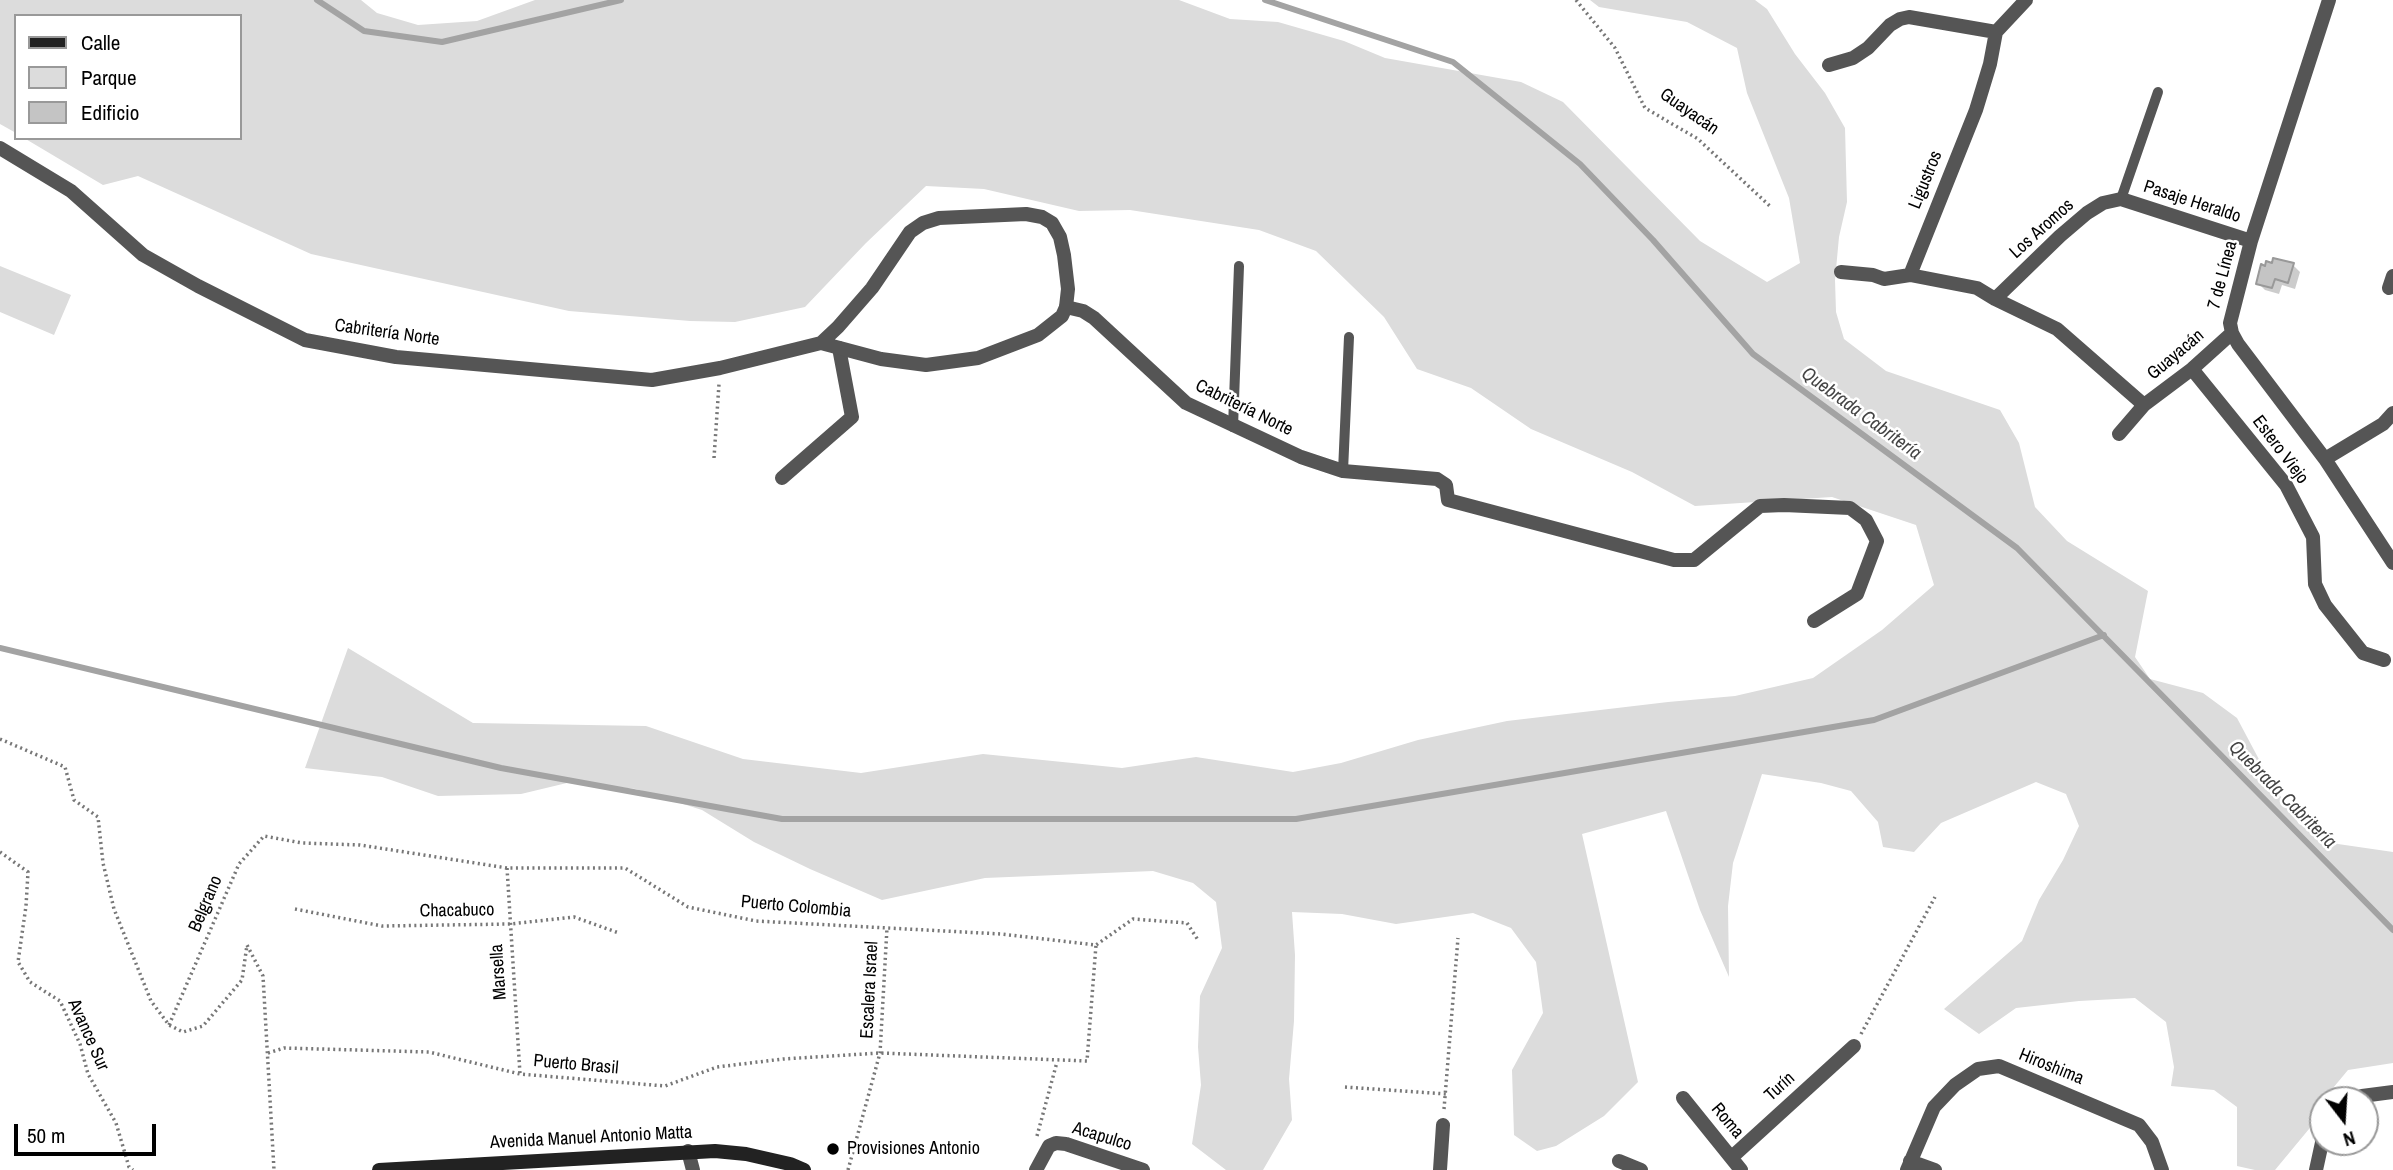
<!DOCTYPE html>
<html>
<head>
<meta charset="utf-8">
<style>
  body { margin:0 }
  #map { position:relative; width:2393px; height:1170px; overflow:hidden; background:#fff; font-family:"Archivo Narrow",sans-serif }
  canvas { display:block }
  .legend { position:absolute; left:14px; top:14px; width:228px; height:126px; box-sizing:border-box; background:#fff; border:2px solid #999; margin:0; padding:9px 12px; list-style:none; font-size:21px; color:#000 }
  .legend li { display:flex; align-items:center; gap:14px; height:35px }
  .legend b { width:35px; border:2px solid #999 }
  .north { position:absolute; left:2309px; top:1086px; width:70px; height:70px; box-sizing:border-box; background:#fff; border:2px solid #999; border-radius:50%; rotate:163deg; font-size:19px; font-weight:700; line-height:28px; text-align:center; color:#000 }
  .north::after { content:''; display:block; margin:auto; width:24px; height:32px; background:#000; clip-path:polygon(50% 0,100% 100%,50% 72%,0 100%) }
  .scale { position:absolute; left:14px; top:1124px; width:142px; height:32px; box-sizing:border-box; border:4px solid #000; border-top:0; padding-left:9px; font-size:21px; line-height:24px; white-space:nowrap; color:#000; -webkit-text-stroke:5px #fff; paint-order:stroke }
</style>
</head>
<body>
<div id="map">
<canvas width="2393" height="1170"></canvas>
<ul class="legend">
<li><b style="height:9px;background:#222"></b>Calle</li>
<li><b style="height:19px;background:#dcdcdc"></b>Parque</li>
<li><b style="height:19px;background:#c4c4c4"></b>Edificio</li>
</ul>
<div class="north">N</div>
<div class="scale">50 m</div>
</div>
<script>
const ctx = document.querySelector('canvas').getContext('2d');
ctx.lineJoin = 'round';
function fill(path, color) { ctx.fillStyle = color; ctx.fill(path, 'evenodd'); }
const toPath = rows => new Path2D(rows.map(r => 'M' + r).join(''));
function strokePath(path, color, width, dash) { ctx.strokeStyle = color; ctx.lineWidth = width; ctx.lineCap = dash ? 'butt' : 'round'; ctx.setLineDash(dash || []); ctx.stroke(path); }
function write(font, color, halo, rows, align = 'center') {
  ctx.font = font + ' "Archivo Narrow",sans-serif'; ctx.lineWidth = 5; ctx.setLineDash([]); ctx.textBaseline = 'middle'; ctx.strokeStyle = halo; ctx.fillStyle = color; for (const [text, x, y, turn = 0] of rows) {
    ctx.save(); ctx.translate(x, y); ctx.rotate((+turn || 0) * Math.PI / 180); ctx.textAlign = isNaN(turn) ? turn : align; if (halo) ctx.strokeText(text, 0, 0); ctx.fillText(text, 0, 0); ctx.restore();
  }
}
const green = toPath([
  [0,0,361,0,377,13,418,25,477,21,535,0,1179,0,1230,19,1278,22,1344,41,1385,58,1521,82,1563,102,1700,241,1767,282,1800,263,1789,198,1747,93,1737,48,1687,22,1599,7,1590,0,1755,0,1767,9,1795,54,1825,93,1845,128,1847,202,1839,237,1835,280,1836,312,1844,339,1886,371,2000,410,2019,443,2035,507,2067,541,2148,591,2135,657,2150,679,2203,693,2237,718,2271,782,2299,824,2338,844,2393,852,2393,1063,2348,1070,2323,1100,2309,1129,2275,1170,2255,1170,2237,1166,2237,1107,2214,1090,2171,1086,2174,1067,2166,1022,2135,998,2079,1001,2016,1008,1979,1034,1944,1009,2022,941,2039,900,2063,860,2079,826,2066,794,2036,782,1941,823,1914,852,1883,847,1878,822,1851,791,1821,783,1762,774,1733,863,1728,906,1729,977,1700,910,1666,811,1582,834,1638,1082,1604,1116,1556,1146,1537,1151,1514,1135,1512,1070,1543,1013,1536,962,1511,928,1473,913,1396,924,1342,914,1292,912,1295,955,1294,1021,1289,1079,1292,1120,1263,1170,1226,1170,1192,1144,1201,1085,1198,1047,1200,996,1222,948,1216,902,1193,883,1153,871,985,878,882,900,810,869,754,842,702,810,636,789,571,782,521,794,438,796,382,777,305,768,348,648,473,723,646,726,743,759,861,773,983,754,1122,768,1196,757,1293,772,1341,763,1418,740,1507,721,1668,702,1735,696,1813,678,1882,630,1934,585,1916,525,1832,497,1695,506,1632,472,1531,429,1471,388,1417,369,1384,317,1316,251,1259,230,1130,210,1079,211,984,189,926,186,866,243,805,307,735,322,690,321,569,311,311,254,138,176,103,185,24,138,240,138,240,16,16,16,16,133,0,124],
  [0,266,71,295,54,335,0,312]
]);
const shadow = toPath([
  [2273,265,2293,265,2300,272,2295,289,2282,285,2279,294,2265,290,2258,283]
]);
const stream = toPath([
  [317,0,364,31,442,42,621,0],
  [1265,0,1453,62,1580,164,1653,240,1753,354,2017,548,2393,930],
  [0,648,501,768,782,819,1296,819,1874,720,2104,635]
]);
const building = toPath([
  [2273,258,2294,263,2288,283,2275,279,2272,288,2256,284,2261,264,2265,266,2266,261,2272,263,2273,258]
]);
const path = toPath([
  [1576,0,1615,48,1645,108,1698,139,1772,208],
  [714,458,719,384],
  [0,739,65,767,74,800,98,817,103,863,114,909,151,1001,169,1025,183,1032,203,1026,242,980,247,945,263,976,274,1170],
  [0,852,28,872,26,906,18,962,30,982,60,1001,80,1044,88,1074,116,1123,129,1167,133,1170],
  [507,868,520,1074],
  [295,909,382,926,510,924,574,917,619,933],
  [169,1025,239,864,264,836,302,843,360,845,507,868,625,868,688,907,756,921,1001,934,1096,945,1133,919,1187,923,1198,940],
  [1861,1034,1935,897],
  [268,1053,284,1048,429,1052,520,1074,665,1086,717,1067,783,1059,880,1053,1087,1061,1096,945],
  [1345,1087,1446,1094],
  [1444,1109,1458,938],
  [1037,1136,1057,1062],
  [848,1170,880,1053,887,928]
]);
const service = toPath([
  [2121,199,2158,92],
  [1233,427,1239,266],
  [1343,471,1349,337]
]);
const minor = toPath([
  [2329,0,2251,241,2230,323,2232,333,2238,344,2325,459,2393,563],
  [1829,65,1853,58,1868,48,1890,25,1900,19,1909,17,1996,32],
  [1841,272,1873,275,1884,279,1910,275,1976,110,1990,64,1996,32,2026,0],
  [1910,275,1977,288,1995,299,2057,329,2144,405],
  [2389,288,2393,276],
  [1995,299,2060,236,2087,213,2103,203,2121,199,2251,241],
  [1066,307,1083,311,1094,318,1186,403,1301,457,1343,471,1437,479,1446,485,1448,500,1674,560,1694,560,1760,506,1784,505,1850,508,1866,520,1877,541,1857,594,1814,621],
  [2192,369,2286,485,2313,537,2315,584,2325,605,2363,653,2384,660],
  [2119,434,2144,405,2192,369,2232,333],
  [2325,459,2383,424,2393,413],
  [782,478,852,417,839,348],
  [1683,1098,1741,1170],
  [2357,1100,2362,1096,2393,1092],
  [688,1151,693,1170],
  [1732,1157,1854,1046],
  [1619,1161,1641,1170],
  [1910,1161,1935,1170],
  [1036,1170,1049,1146,1056,1143,1066,1144,1143,1170],
  [1440,1170,1443,1125],
  [1907,1170,1934,1107,1955,1085,1978,1069,1999,1066,2139,1125,2152,1142,2162,1170],
  [2316,1170,2323,1138]
]);
const tertiary = toPath([
  [0,148,71,191,143,255,198,286,305,340,396,357,652,380,720,368,821,343,838,327,872,288,910,232,923,223,939,218,1026,214,1042,217,1052,223,1060,237,1064,255,1068,289,1066,307,1062,316,1038,335,978,358,926,365,881,359,821,343]
]);
const secondary = toPath([
  [379,1170,715,1151,746,1154,790,1164,804,1170]
]);
const markers = [
  [833,1149,7,"#000"]
];
const streetNames = [
  ["Guayacán",1689,112,35],
  ["Ligustros",1926,180,-68],
  ["Pasaje Heraldo",2192,202,18],
  ["Los Aromos",2042,229,-42],
  ["7 de Línea",2223,275,-75],
  ["Cabritería Norte",387,333,8],
  ["Guayacán",2176,355,-40],
  ["Cabritería Norte",1244,408,26],
  ["Estero Viejo",2280,450,53],
  ["Belgrano",206,904,-67],
  ["Puerto Colombia",796,907,5],
  ["Chacabuco",457,911,-1],
  ["Marsella",499,972,-94],
  ["Escalera Israel",870,990,-87],
  ["Avance Sur",88,1035,66],
  ["Puerto Brasil",576,1065,5],
  ["Hiroshima",2051,1067,22],
  ["Turín",1780,1087,-42],
  ["Roma",1727,1121,50],
  ["Acapulco",1102,1137,17],
  ["Avenida Manuel Antonio Matta",591,1138,-3]
];
const poiNames = [
  ["Provisiones Antonio",847,1149]
];
const waterNames = [
  ["Quebrada Cabritería",1861,414,36],
  ["Quebrada Cabritería",2282,795,45]
];
fill(green, '#dcdcdc');
fill(shadow, '#0003');
strokePath(stream, '#a3a3a3', 6);
fill(building, '#c4c4c4');
strokePath(building, '#999', 2);
strokePath(path, '#777', 3.5, [2, 3.5]);
strokePath(service, '#555', 10);
strokePath(minor, '#555', 14);
strokePath(tertiary, '#555', 14);
strokePath(secondary, '#222', 14);
for (const [x, y, r, color] of markers) { const dot = new Path2D(); dot.arc(x, y, r, 0, 2 * Math.PI); ctx.fillStyle = color; ctx.fill(dot); strokePath(dot, '#fff', 2.5); }
write('18px', '#000', '#fff', streetNames);
write('18px', '#000', '#fff', poiNames, 'left');
write('italic 19px', '#444', '#fff', waterNames);
</script>
</body>
</html>
